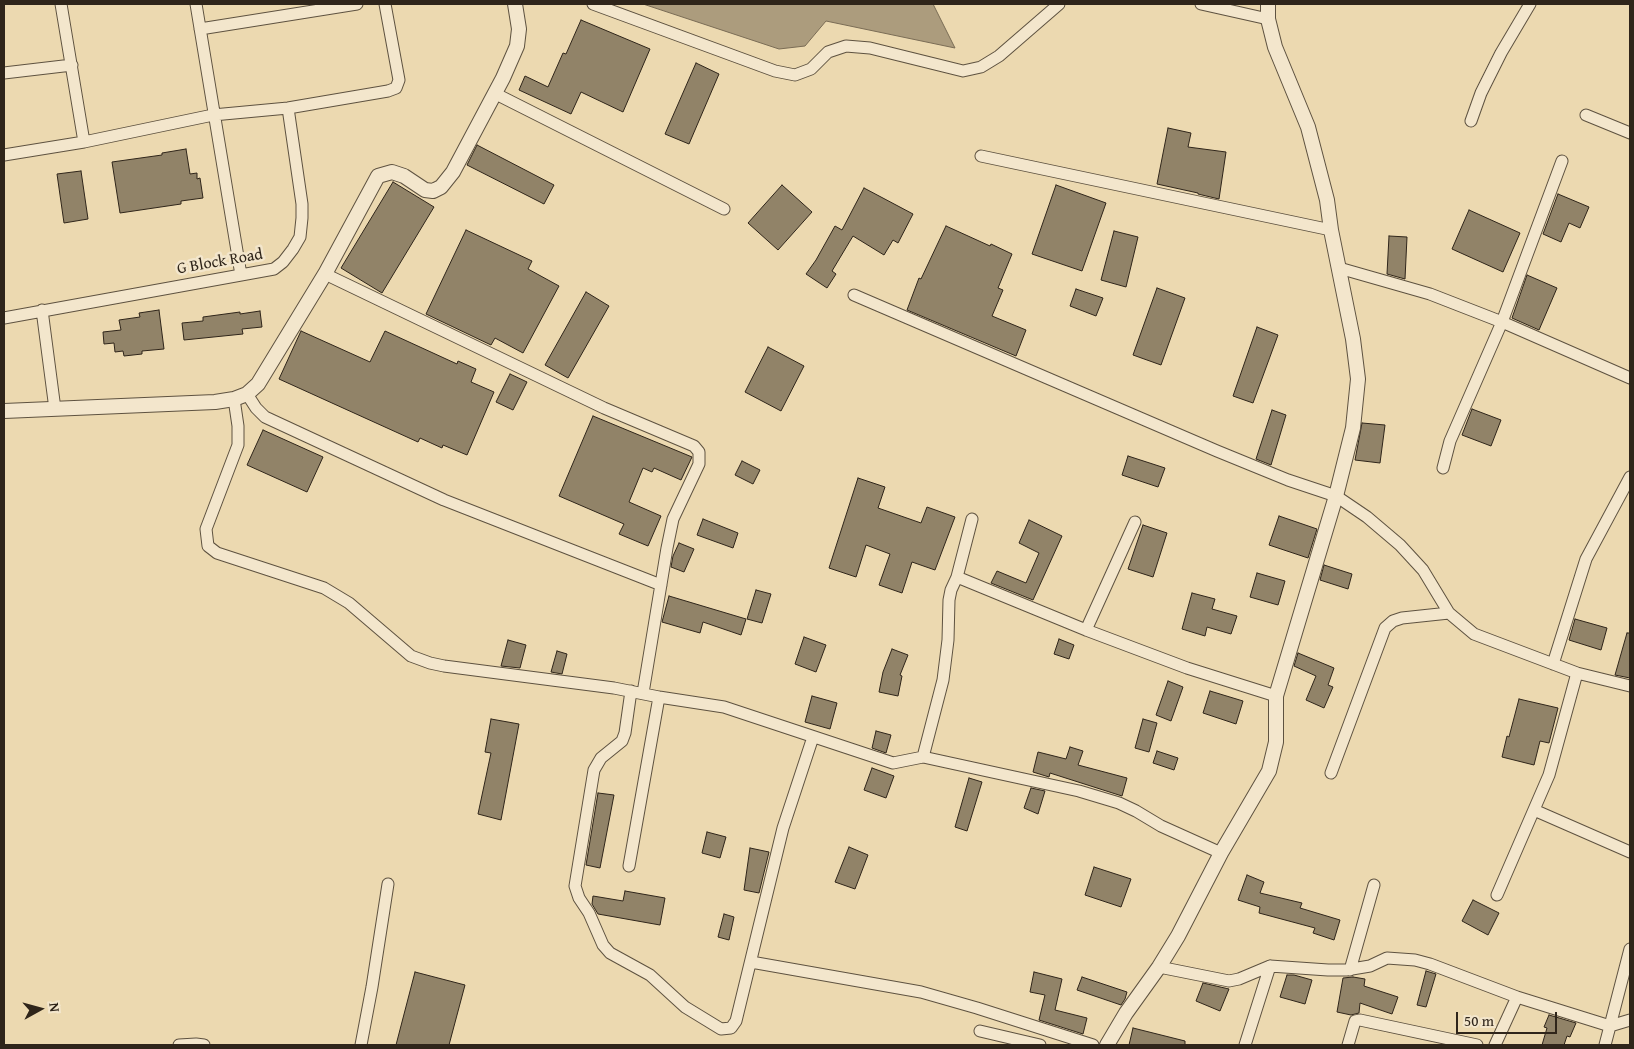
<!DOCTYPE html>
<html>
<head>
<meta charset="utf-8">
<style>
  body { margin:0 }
  #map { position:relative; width:1634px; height:1049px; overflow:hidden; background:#ecd9b0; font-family:"Gentium Book Plus",serif }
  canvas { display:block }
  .frame { position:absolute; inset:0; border:5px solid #2f251a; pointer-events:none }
  .north { position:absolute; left:15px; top:984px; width:50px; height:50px; -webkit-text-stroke:4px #f3e6cc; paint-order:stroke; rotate:83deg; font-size:14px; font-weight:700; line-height:20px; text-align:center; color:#2f251a }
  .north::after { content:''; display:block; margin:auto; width:18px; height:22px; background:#2f251a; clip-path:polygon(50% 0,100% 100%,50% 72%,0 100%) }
  .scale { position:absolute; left:1456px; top:1012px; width:101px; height:22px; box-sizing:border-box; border:2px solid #2f251a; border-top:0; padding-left:6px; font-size:15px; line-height:18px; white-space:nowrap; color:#2f251a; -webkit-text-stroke:4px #f3e6cc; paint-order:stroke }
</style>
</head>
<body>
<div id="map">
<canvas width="1634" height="1049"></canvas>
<div class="frame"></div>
<div class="north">N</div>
<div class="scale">50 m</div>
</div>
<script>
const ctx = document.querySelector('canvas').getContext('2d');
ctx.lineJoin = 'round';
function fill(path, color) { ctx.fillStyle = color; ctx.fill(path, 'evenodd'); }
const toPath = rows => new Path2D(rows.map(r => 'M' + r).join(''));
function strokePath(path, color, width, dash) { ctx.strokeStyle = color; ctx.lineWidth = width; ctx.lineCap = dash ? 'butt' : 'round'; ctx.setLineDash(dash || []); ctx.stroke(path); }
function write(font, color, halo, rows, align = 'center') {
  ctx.font = font + ' "Gentium Book Plus",serif'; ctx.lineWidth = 5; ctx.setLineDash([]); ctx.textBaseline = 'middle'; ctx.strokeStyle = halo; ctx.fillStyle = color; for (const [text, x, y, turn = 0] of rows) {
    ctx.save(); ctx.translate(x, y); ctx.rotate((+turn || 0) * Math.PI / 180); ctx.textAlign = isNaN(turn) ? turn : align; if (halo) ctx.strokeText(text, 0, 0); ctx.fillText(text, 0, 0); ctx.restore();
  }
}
const water = toPath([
  [643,4,933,4,955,48,826,21,805,46,779,49,643,4]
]);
const building = toPath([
  [581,20,650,49,623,112,581,92,571,114,519,90,525,76,548,87,563,53,566,54,581,20],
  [696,63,719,74,689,144,665,134,696,63],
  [1168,128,1191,133,1188,147,1226,152,1219,199,1198,194,1198,193,1157,184,1168,128],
  [477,145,554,185,544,204,467,165,477,145],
  [186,149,190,174,197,173,197,179,200,178,203,198,181,201,181,204,120,213,112,162,162,155,162,153,186,149],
  [81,171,88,219,64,223,57,174,81,171],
  [393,182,434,207,382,293,341,268,393,182],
  [782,185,812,212,778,250,748,223,782,185],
  [1056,185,1106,203,1082,271,1032,254,1056,185],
  [864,188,913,214,898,243,893,240,884,255,853,236,832,271,836,274,827,288,806,274,816,260,835,226,842,230,864,188],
  [1558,194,1589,207,1580,228,1569,223,1561,242,1543,234,1558,194],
  [1469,210,1520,233,1503,272,1452,249,1469,210],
  [946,226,990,246,991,244,1012,254,998,288,1003,290,992,316,1026,330,1016,356,907,310,919,278,921,279,946,226],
  [466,230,532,261,528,269,559,286,523,353,495,338,491,345,426,314,466,230],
  [1114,231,1138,237,1126,287,1101,280,1114,231],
  [1389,236,1407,237,1405,279,1387,274,1389,236],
  [1527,275,1557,288,1539,330,1512,318,1527,275],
  [1157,288,1185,298,1161,365,1133,355,1157,288],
  [1076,289,1103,298,1096,316,1070,306,1076,289],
  [586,292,609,306,568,378,545,365,586,292],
  [159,310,164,349,142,351,142,354,124,356,123,351,115,352,114,343,104,344,103,332,121,330,119,320,140,317,139,313,159,310],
  [260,311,262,327,242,329,243,334,184,340,182,323,203,321,203,317,240,312,240,314,260,311],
  [1257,327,1278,335,1253,403,1233,396,1257,327],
  [301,331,370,362,385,331,457,364,458,361,476,369,471,382,494,392,467,455,443,445,442,448,420,438,418,442,279,379,301,331],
  [768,347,804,366,781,411,745,392,768,347],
  [510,374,527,382,513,410,496,402,510,374],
  [1472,409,1501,420,1491,446,1462,435,1472,409],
  [1272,410,1286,415,1271,465,1256,459,1272,410],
  [593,416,692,457,681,480,654,468,652,472,643,468,629,502,661,516,648,546,619,534,624,524,559,496,593,416],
  [1362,423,1385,425,1380,463,1355,460,1362,423],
  [263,430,323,457,307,492,247,465,263,430],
  [1128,456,1165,468,1158,487,1122,475,1128,456],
  [742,461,760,470,753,484,735,475,742,461],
  [858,478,885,487,878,508,921,523,927,507,955,517,935,570,912,562,902,593,879,585,890,554,866,545,856,577,829,568,858,478],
  [1279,516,1317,529,1308,558,1269,545,1279,516],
  [703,519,738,533,733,548,697,535,703,519],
  [1029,520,1062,536,1033,600,991,583,997,571,1026,583,1039,553,1019,543,1029,520],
  [1143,525,1167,533,1153,577,1128,569,1143,525],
  [679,543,694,549,684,572,671,567,673,556,679,543],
  [1324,565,1352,574,1348,589,1320,580,1324,565],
  [1257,573,1285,581,1278,605,1250,597,1257,573],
  [756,590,771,594,762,623,747,619,756,590],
  [1192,593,1215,599,1212,609,1237,616,1231,634,1207,627,1205,636,1182,629,1192,593],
  [669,596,746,619,741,635,703,622,700,633,662,622,669,596],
  [1575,619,1607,628,1601,650,1569,640,1575,619],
  [1627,633,1630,633,1630,678,1615,675,1627,633],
  [804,637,826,645,816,672,795,664,804,637],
  [1059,639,1074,645,1069,659,1054,654,1059,639],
  [508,640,526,645,520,668,501,666,508,640],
  [892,649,908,655,900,675,902,676,898,696,879,692,883,672,892,649],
  [557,651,567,654,562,674,551,672,557,651],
  [1298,653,1334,668,1328,685,1333,687,1324,708,1306,700,1316,676,1294,666,1298,653],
  [1168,681,1183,687,1171,721,1156,715,1168,681],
  [1210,691,1243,701,1236,724,1203,713,1210,691],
  [812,696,837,703,830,729,805,722,812,696],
  [1519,699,1558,708,1549,743,1540,741,1534,765,1502,757,1507,736,1509,737,1519,699],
  [491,719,519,724,501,820,478,814,491,753,485,752,491,719],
  [1143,719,1157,723,1149,752,1135,748,1143,719],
  [876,731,891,735,886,753,872,748,876,731],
  [1070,747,1083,751,1078,765,1127,778,1122,796,1050,773,1049,777,1033,772,1038,752,1066,759,1070,747],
  [1157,751,1178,758,1174,770,1153,763,1157,751],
  [872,768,894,776,886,798,864,790,872,768],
  [969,778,982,782,967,831,955,827,969,778],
  [1031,788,1045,791,1038,814,1024,808,1031,788],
  [598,793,614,795,600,868,586,865,598,793],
  [707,832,726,837,720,858,702,853,707,832],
  [849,847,868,855,855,889,835,882,849,847],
  [750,848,769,852,759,893,744,890,750,848],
  [1094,867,1131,879,1121,907,1085,895,1094,867],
  [1247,875,1264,882,1260,893,1302,903,1300,908,1340,920,1334,940,1313,933,1315,928,1259,913,1260,907,1238,900,1247,875],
  [625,891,665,898,660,925,598,914,592,904,593,896,623,901,625,891],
  [1473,900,1499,913,1488,935,1462,921,1473,900],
  [724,914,734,917,729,940,718,937,724,914],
  [1426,971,1436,974,1426,1007,1417,1005,1426,971],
  [415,972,465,985,449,1045,396,1045,415,972],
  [1034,972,1062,979,1055,1010,1087,1018,1083,1034,1039,1020,1045,995,1030,992,1034,972],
  [1287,975,1294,975,1312,980,1305,1004,1280,997,1287,975],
  [1082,977,1127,992,1125,999,1121,1005,1077,990,1082,977],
  [1353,977,1365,979,1364,986,1398,997,1392,1014,1360,1003,1359,1013,1351,1015,1337,1012,1343,978,1353,977],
  [1203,983,1229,989,1220,1011,1196,1001,1203,983],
  [1549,1015,1576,1023,1570,1037,1567,1036,1564,1045,1542,1045,1547,1028,1544,1027,1549,1015],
  [1133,1028,1185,1041,1185,1045,1129,1045,1133,1028]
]);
const minor = toPath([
  [61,4,84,142],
  [196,4,241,275],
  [593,4,775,71,795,75,811,69,828,52,846,46,870,48,963,71,981,67,999,56,1059,4],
  [1201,4,1268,19],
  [200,29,357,4],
  [4,73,72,65],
  [494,93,724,209],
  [1586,115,1630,133],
  [1471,121,1481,93,1501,53,1530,4],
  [4,155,84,142,213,115,288,108,388,91,396,88,399,80,385,4],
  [981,156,1331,230],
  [1339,268,1430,294,1502,322,1630,378],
  [325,274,604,408,694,446,699,452,699,464,673,519,667,548,643,693],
  [854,295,1217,451,1288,480,1336,496,1367,517,1400,545,1423,570,1449,613,1474,634,1577,673,1630,686],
  [42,310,55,409],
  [4,318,241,275,274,269,283,262,293,249,300,237,302,218,302,204,288,108],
  [247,394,256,408,265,417,444,500,661,585],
  [234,399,238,426,238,445,206,529,208,546,217,553,324,588,349,603,411,656,430,663,444,666,614,688,659,697,724,707,893,763,923,757,1079,791,1119,803,1136,811,1161,826,1221,853],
  [1443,468,1450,441,1502,322,1562,161],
  [957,577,1086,630,1187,668,1276,696],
  [1086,630,1135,522],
  [1553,664,1586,559,1630,477],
  [631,691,625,733,622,741,601,758,594,770,575,886,579,898,589,913,603,945,610,953,650,975,685,1007,721,1029,731,1028,736,1021,783,828,813,737],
  [923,757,943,680,948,640,949,600,951,590,957,577,972,519],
  [1331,773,1385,628,1393,621,1402,618,1449,613],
  [1534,810,1630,852],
  [629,866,659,697],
  [1497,895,1549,775,1577,673],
  [751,962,921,992,977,1008,1093,1045],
  [1159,967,1229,981,1239,979,1270,966,1328,970,1346,970,1370,966,1387,958,1415,960,1430,964,1517,997,1610,1026,1605,1045],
  [1350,970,1374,885],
  [1610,1026,1630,949],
  [1610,1026,1630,1020],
  [980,1031,1040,1045],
  [179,1045,196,1044,204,1045],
  [361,1045,372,987,388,884],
  [1245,1045,1270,966],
  [1348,1045,1355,1021,1360,1020,1477,1045],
  [1495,1045,1517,997]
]);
const tertiary = toPath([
  [4,411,215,402,234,399,247,394,258,384,325,274,378,176,392,172,404,176,425,190,433,191,441,187,453,172,503,78,517,46,519,29,515,4],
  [1107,1045,1126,1013,1159,967,1178,936,1221,853,1269,771,1276,742,1276,696,1336,496,1353,428,1358,379,1353,339,1331,230,1327,200,1308,127,1275,47,1268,19,1268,4]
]);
const streetNames = [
  ["G Block Road",220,262,-10]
];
fill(water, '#ac9c7d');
strokePath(water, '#7a6c55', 1);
fill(building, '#918368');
strokePath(building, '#2f251a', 1);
strokePath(minor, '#5e5240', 13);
strokePath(tertiary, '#5e5240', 16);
strokePath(minor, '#f3e6cc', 11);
strokePath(tertiary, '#f3e6cc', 14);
write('16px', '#2f251a', '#f3e6cc', streetNames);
</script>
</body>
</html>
